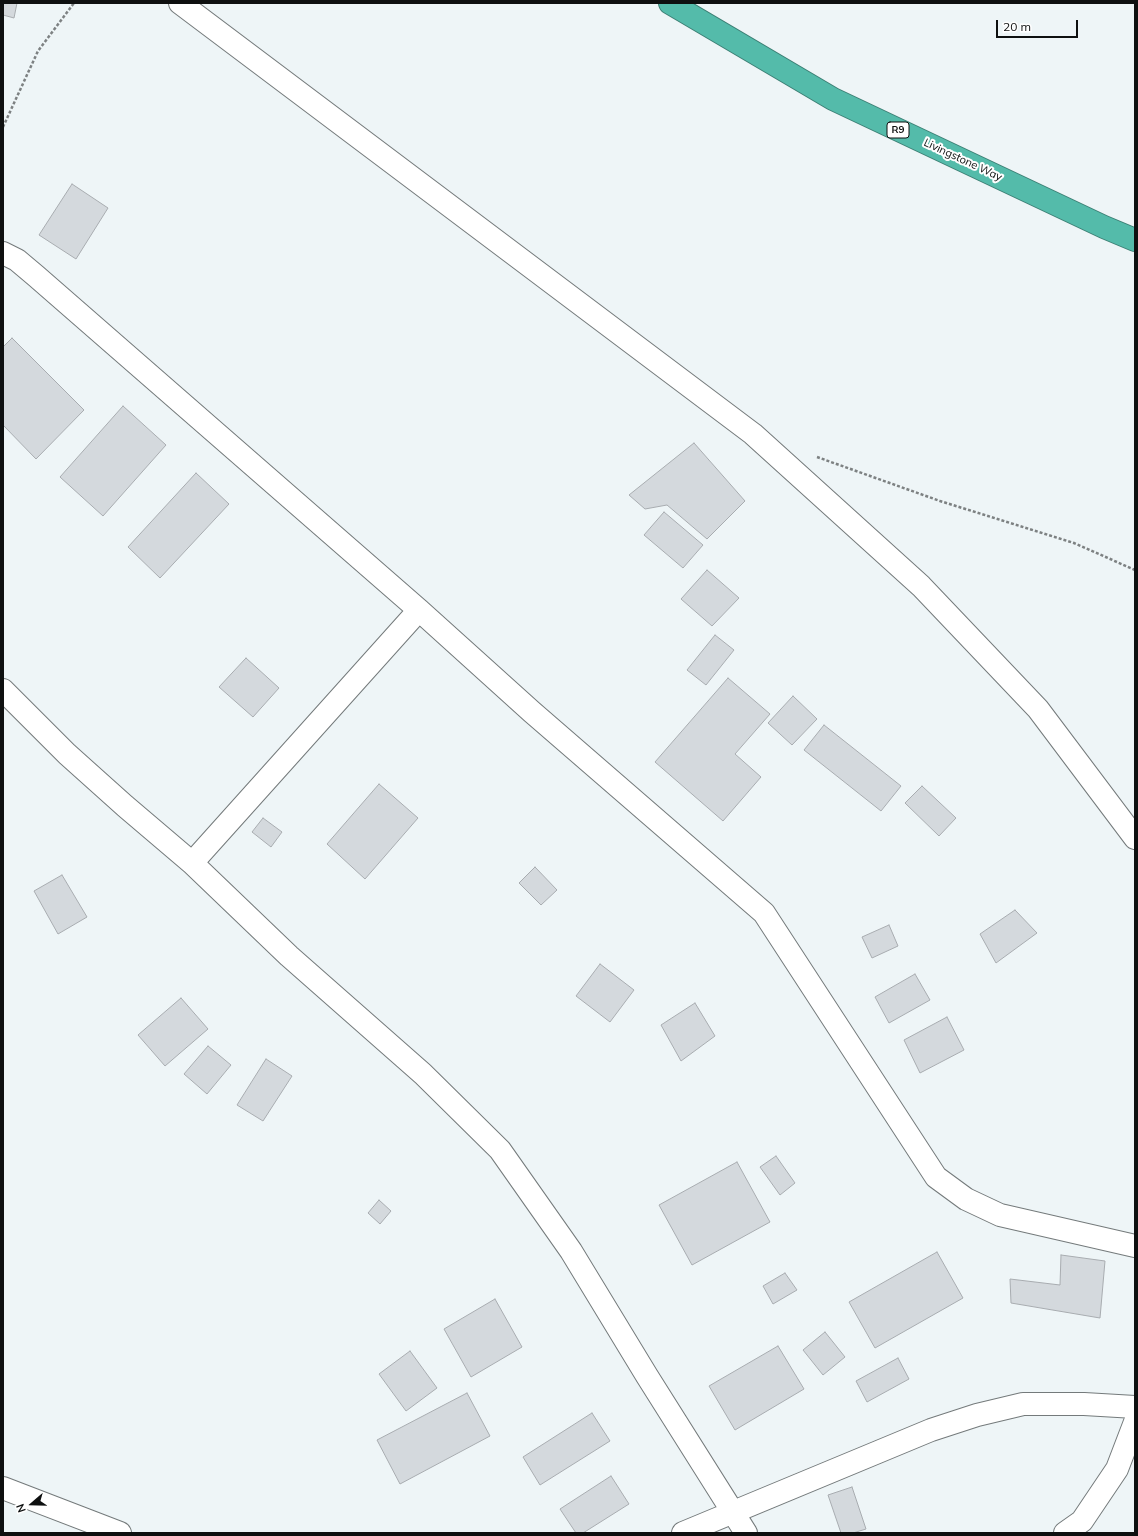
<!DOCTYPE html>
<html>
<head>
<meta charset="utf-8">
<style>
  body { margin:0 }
  #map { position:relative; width:1138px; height:1536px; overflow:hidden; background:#eef5f7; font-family:Mulish,sans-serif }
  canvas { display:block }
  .frame { position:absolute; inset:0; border:4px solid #0e1010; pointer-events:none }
  .north { position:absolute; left:12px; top:1484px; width:40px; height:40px; -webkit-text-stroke:3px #fff; paint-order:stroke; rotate:250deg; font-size:11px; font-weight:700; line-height:16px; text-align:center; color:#0e1010 }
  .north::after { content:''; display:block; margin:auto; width:14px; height:18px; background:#0e1010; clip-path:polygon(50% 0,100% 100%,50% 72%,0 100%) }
  .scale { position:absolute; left:996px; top:20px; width:82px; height:18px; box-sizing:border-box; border:2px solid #0e1010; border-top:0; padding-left:5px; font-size:12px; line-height:14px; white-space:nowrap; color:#0e1010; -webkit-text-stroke:3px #fff; paint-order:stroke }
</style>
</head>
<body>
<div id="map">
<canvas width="1138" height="1536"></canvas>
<div class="frame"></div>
<div class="north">N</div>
<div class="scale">20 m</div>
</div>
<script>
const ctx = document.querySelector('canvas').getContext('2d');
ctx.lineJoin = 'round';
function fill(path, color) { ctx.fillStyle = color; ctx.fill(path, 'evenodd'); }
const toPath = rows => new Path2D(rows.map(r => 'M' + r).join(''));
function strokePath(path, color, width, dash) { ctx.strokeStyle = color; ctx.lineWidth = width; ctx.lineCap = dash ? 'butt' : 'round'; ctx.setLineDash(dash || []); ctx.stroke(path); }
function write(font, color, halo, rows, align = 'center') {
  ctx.font = font + ' Mulish,sans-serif'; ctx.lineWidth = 4; ctx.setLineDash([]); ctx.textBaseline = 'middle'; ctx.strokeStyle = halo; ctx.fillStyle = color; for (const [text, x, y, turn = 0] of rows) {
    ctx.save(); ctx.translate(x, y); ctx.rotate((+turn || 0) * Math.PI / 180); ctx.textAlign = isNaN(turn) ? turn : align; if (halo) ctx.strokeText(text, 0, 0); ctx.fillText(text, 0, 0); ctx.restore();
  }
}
const building = toPath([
  [3,3,17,3,14,18,3,15,3,3],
  [72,184,108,208,76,259,39,235,72,184],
  [12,338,84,410,36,459,3,425,3,347,12,338],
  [123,406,166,445,103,516,60,477,123,406],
  [694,443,745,501,707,539,667,505,645,509,629,495,694,443],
  [196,473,229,504,160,578,128,547,196,473],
  [664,512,703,545,683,568,644,535,664,512],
  [707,570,739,598,712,626,681,599,707,570],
  [715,635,734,650,706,685,687,670,715,635],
  [246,658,279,688,253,717,219,687,246,658],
  [728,678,770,714,735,754,761,777,723,821,655,762,728,678],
  [793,696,817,719,792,745,768,723,793,696],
  [824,725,901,786,881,811,804,750,824,725],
  [379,784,418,818,365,879,327,844,379,784],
  [922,786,956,818,939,836,905,803,922,786],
  [263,818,282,832,271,847,252,832,263,818],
  [535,867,557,890,541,905,519,883,535,867],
  [62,875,87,917,58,934,34,891,62,875],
  [1015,910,1037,933,996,963,980,934,1015,910],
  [889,925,898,946,872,958,862,937,889,925],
  [600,964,634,990,610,1022,576,996,600,964],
  [915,974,930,1000,889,1023,875,997,915,974],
  [181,998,208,1029,165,1066,138,1035,181,998],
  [695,1003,715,1036,681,1061,661,1025,695,1003],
  [947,1017,964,1050,920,1073,904,1040,947,1017],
  [208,1046,231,1065,207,1094,184,1074,208,1046],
  [266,1059,292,1076,263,1121,237,1105,266,1059],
  [776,1156,795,1183,780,1195,760,1167,776,1156],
  [737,1162,770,1222,692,1265,659,1205,737,1162],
  [379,1200,391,1211,380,1224,368,1213,379,1200],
  [937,1252,963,1298,875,1348,849,1302,937,1252],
  [1061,1255,1105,1261,1100,1318,1011,1303,1010,1279,1060,1285,1061,1255],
  [785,1273,797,1290,773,1304,763,1286,785,1273],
  [495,1299,522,1347,471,1377,444,1329,495,1299],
  [825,1332,845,1357,823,1375,803,1350,825,1332],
  [778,1346,804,1389,735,1430,709,1386,778,1346],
  [410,1351,437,1388,406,1411,379,1374,410,1351],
  [898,1358,909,1379,867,1402,856,1381,898,1358],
  [467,1393,490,1436,400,1484,377,1440,467,1393],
  [592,1413,610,1441,540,1485,523,1457,592,1413],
  [611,1476,629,1504,583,1533,576,1533,560,1509,611,1476],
  [852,1487,866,1529,853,1533,841,1533,828,1495,852,1487]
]);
const path = toPath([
  [3,127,38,51,74,3],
  [817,457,940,501,1074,543,1135,570]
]);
const minor = toPath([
  [180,3,753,434,921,586,1038,709,1135,838],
  [3,253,17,260,36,276,419,610,532,712,764,913,936,1177,966,1199,1000,1215,1135,1246],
  [3,690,67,754,125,806,192,863,289,956,423,1074,500,1150,571,1251,647,1376,746,1533],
  [192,863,419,610],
  [3,1488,120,1533],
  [683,1533,931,1430,977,1415,1023,1404,1084,1404,1135,1407],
  [1065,1533,1082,1521,1117,1469,1135,1422]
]);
const highway = toPath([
  [670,3,833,99,1104,227,1135,240]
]);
const shields = [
  [898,130,22]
];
const shieldNames = [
  ["R9",898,130]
];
const streetNames = [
  ["Livingstone Way",963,160,25]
];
fill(building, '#d4d9dd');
strokePath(building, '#a8acb0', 1);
strokePath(minor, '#747a7b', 24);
strokePath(highway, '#3c7f74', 24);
strokePath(path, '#7d8182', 2.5, [3, 2]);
strokePath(minor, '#fff', 22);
strokePath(highway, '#54bbaa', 22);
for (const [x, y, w] of shields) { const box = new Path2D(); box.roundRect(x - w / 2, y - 8, w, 16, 3); ctx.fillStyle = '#fff'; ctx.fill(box); strokePath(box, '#0e1010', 1); }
write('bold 10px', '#0e1010', null, shieldNames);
write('11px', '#0e1010', '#fff', streetNames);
</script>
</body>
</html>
